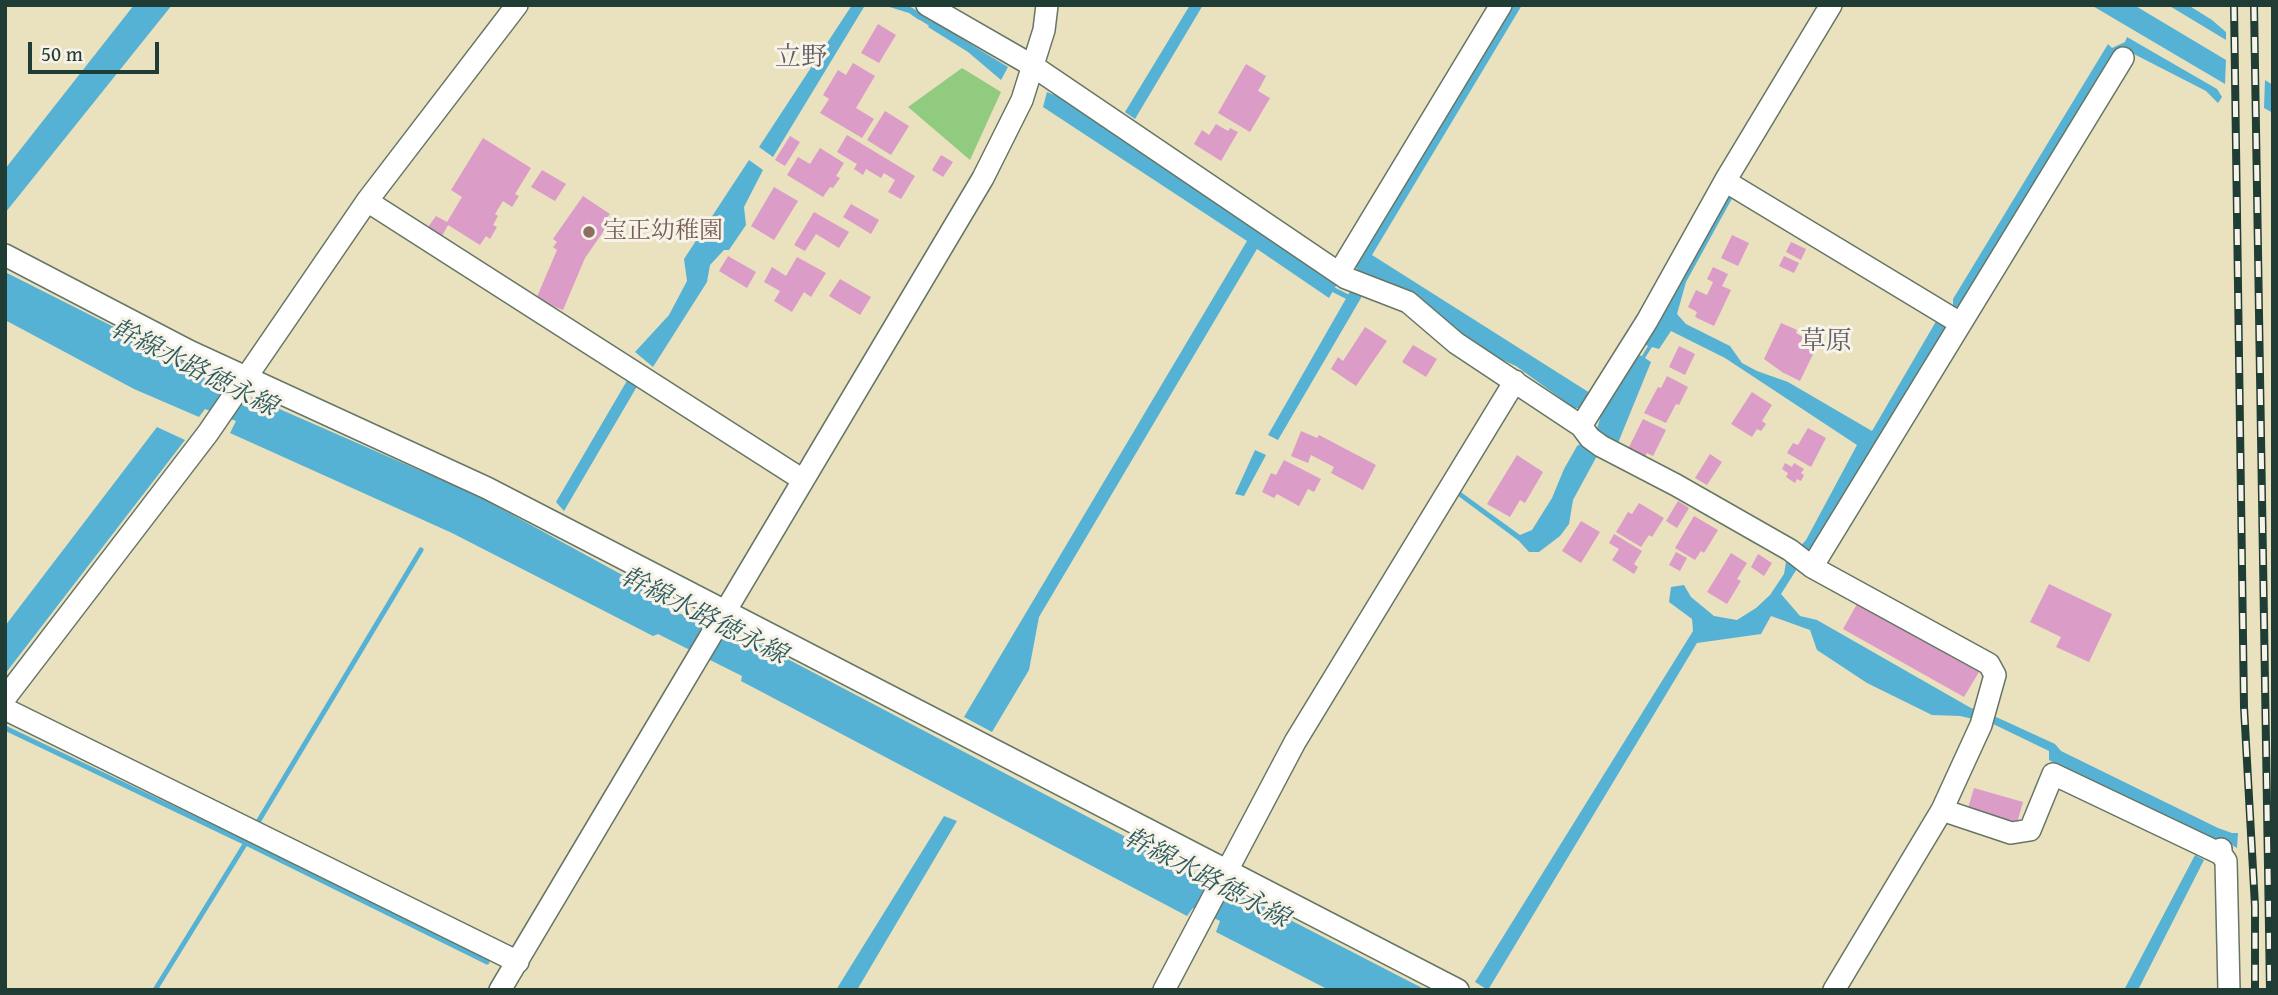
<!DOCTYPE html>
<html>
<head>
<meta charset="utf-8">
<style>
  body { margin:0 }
  #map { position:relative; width:2278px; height:995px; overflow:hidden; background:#eae1bf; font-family:"Gentium Book Plus",serif }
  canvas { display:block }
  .frame { position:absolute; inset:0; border:7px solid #1f3d34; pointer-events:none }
  .scale { position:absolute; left:28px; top:42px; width:131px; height:32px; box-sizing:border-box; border:4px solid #1f3d34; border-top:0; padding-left:9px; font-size:21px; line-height:24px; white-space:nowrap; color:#1f3d34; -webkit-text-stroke:5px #f7f3e8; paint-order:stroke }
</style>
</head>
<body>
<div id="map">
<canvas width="2278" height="995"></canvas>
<div class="frame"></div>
<div class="scale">50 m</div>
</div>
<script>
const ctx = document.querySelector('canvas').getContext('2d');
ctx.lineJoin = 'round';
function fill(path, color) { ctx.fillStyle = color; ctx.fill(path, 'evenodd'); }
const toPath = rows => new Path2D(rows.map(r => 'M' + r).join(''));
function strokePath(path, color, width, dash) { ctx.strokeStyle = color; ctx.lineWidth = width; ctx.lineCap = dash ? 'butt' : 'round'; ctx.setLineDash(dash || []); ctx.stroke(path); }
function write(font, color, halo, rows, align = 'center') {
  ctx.font = font + ' "Gentium Book Plus","Noto Serif JP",serif'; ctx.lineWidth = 6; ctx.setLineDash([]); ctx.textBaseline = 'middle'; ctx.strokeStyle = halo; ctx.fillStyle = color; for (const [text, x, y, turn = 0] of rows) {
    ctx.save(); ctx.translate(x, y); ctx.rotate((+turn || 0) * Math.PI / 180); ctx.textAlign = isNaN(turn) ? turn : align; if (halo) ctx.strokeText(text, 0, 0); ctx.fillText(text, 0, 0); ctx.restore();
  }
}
const green = toPath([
  [962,68,1001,92,970,160,908,107]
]);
const water = toPath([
  [134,5,172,5,5,213,5,169],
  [852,5,871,5,864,7,773,157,759,147],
  [883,5,907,5,923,14,919,20,909,13],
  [1190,5,1203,5,1135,119,1125,112],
  [1513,5,1522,5,1372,255,1590,393,1603,408,1638,355,1642,356,1648,346,1645,344,1727,195,1734,195,1686,282,1677,314,1686,324,1730,346,1742,363,1757,371,1788,382,1872,431,1938,318,1944,321,1953,306,1953,299,2108,44,2112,48,2125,42,2127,37,2217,89,2222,97,2218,103,2206,91,2130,52,2127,47,2114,52,1948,331,1781,594,1800,616,1817,620,1971,708,1994,716,2055,744,2061,751,2218,828,2232,833,2238,833,2237,848,2230,844,2207,842,2049,760,2049,751,1991,723,1960,716,1932,715,1867,683,1817,650,1810,630,1771,616,1761,634,1697,643,1488,990,1475,982,1693,631,1692,619,1669,602,1671,587,1684,585,1691,597,1714,616,1737,620,1756,608,1770,595,1784,574,1786,562,1806,540,1857,445,1725,358,1671,331,1659,349,1652,347,1645,358,1651,362,1618,443,1601,438,1598,454,1573,500,1569,524,1560,536,1539,552,1529,552,1519,541,1457,495,1458,490,1520,535,1532,530,1552,498,1564,469,1577,446,1595,435,1602,412,1586,404,1583,408,1574,408,1516,366,1489,354,1413,296,1362,289,1361,298,1278,440,1268,435,1360,274,1355,266],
  [2091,5,2134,5,2226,60,2225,84],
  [2168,5,2188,5,2212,20,2226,32,2226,40],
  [933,21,1008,67,1001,80,968,52,928,27],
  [2265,80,2273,85,2273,113,2264,108],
  [1047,92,1062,98,1337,284,1329,298,1257,249,1039,617,1029,670,992,732,964,717,1247,241,1043,107],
  [749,160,763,170,744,207,746,225,729,250,724,250,710,265,707,282,653,367,635,352,669,315,687,281,684,259],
  [5,272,215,378,214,390,247,407,252,397,476,495,670,601,669,608,755,651,759,644,1204,878,1201,887,1231,899,1234,891,1426,990,1329,990,1216,932,1220,921,1193,908,1187,916,741,681,742,676,658,634,653,636,452,533,230,433,236,421,205,409,199,417,134,389,5,320],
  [628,379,639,383,564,511,556,502],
  [157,427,185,440,5,674,5,626],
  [1255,450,1266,455,1244,496,1235,494],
  [944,816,957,821,857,990,836,990],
  [2195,855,2204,860,2138,990,2124,990]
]);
const stream = toPath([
  [915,14,934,26],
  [1328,287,1350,298],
  [5,728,246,843,487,962],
  [255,827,421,550],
  [155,990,247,841]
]);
const building = toPath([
  [878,24,896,35,879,63,861,53],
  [853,63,875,76,856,108,874,119,862,138,820,113,829,99,823,95,838,70,846,75],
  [1246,64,1266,76,1258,91,1270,98,1250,132,1218,113],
  [885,111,909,126,891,155,867,140],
  [1216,124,1228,131,1230,128,1238,132,1221,161,1194,144,1202,130,1209,135],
  [847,135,915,176,901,199,888,192,895,180,884,173,881,178,866,169,863,175,854,169,857,164,837,152],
  [790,136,800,142,785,166,775,160],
  [483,138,531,168,515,194,519,196,512,207,503,201,495,214,498,216,493,225,497,227,490,239,486,236,480,245,448,225,442,236,428,227,436,216,447,222,462,197,451,190],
  [820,148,844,163,836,176,840,178,833,188,830,187,823,197,787,175,798,157,810,164],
  [941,155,953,162,943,177,932,170],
  [542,170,566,184,555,201,531,187],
  [774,187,798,201,774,240,751,226],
  [583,196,610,214,606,219,610,222,585,258,563,310,536,299,557,250,553,247,557,242,553,239],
  [851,204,879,220,871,234,843,217],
  [814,212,849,232,839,248,816,234,805,251,794,245],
  [1732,235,1749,243,1738,266,1721,258],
  [1791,242,1806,249,1801,260,1786,252],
  [728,256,756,272,747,288,719,271],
  [1784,256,1799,263,1794,273,1779,266],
  [797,257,826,273,811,297,804,292,792,312,774,301,780,291,764,282,772,267,786,276],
  [1713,267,1728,274,1722,286,1731,290,1714,326,1695,317,1697,312,1688,307,1696,290,1707,295,1713,282,1707,279],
  [840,279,871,297,860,315,829,296],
  [1781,323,1797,330,1796,333,1803,337,1800,343,1815,350,1800,381,1782,372,1764,359],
  [1365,327,1387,341,1356,386,1331,369,1338,357,1343,361],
  [1413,345,1437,359,1426,377,1402,362],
  [1679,346,1695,354,1685,375,1669,367],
  [1667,376,1688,387,1679,405,1676,404,1666,423,1644,413,1658,387,1661,388],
  [1752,392,1772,405,1762,421,1766,424,1761,431,1757,429,1752,437,1731,424],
  [1643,419,1666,430,1653,456,1647,453,1644,459,1627,451],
  [1808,428,1826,438,1811,467,1787,453,1793,443,1798,445],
  [1301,431,1317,438,1319,435,1376,465,1363,490,1331,473,1334,467,1311,455,1308,463,1291,456],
  [1710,454,1722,462,1707,485,1695,478],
  [1517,455,1543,472,1525,503,1520,500,1510,517,1487,504],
  [1284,460,1321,479,1314,492,1308,489,1299,506,1277,494,1274,498,1262,492,1271,473,1276,475],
  [1785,463,1792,467,1794,463,1804,469,1801,473,1804,475,1801,481,1797,479,1795,483,1786,477,1788,473,1782,469],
  [1678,501,1689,508,1677,528,1666,521],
  [1639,503,1664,518,1652,537,1649,535,1641,547,1616,532,1628,512,1632,514],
  [1694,516,1718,530,1704,553,1701,551,1695,560,1675,548],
  [1581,521,1600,532,1581,563,1562,551],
  [1614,534,1642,551,1634,564,1638,567,1634,574,1612,560,1619,549,1609,543],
  [1676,552,1687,558,1680,571,1669,565],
  [1731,553,1747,563,1737,579,1741,581,1727,604,1707,592],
  [1758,554,1772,563,1764,576,1751,567],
  [2049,584,2112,614,2089,662,2056,647,2061,637,2030,622],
  [1857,604,1979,672,1964,697,1843,629],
  [1974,788,2023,802,2017,823,1968,808]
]);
const minor = toPath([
  [927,5,1033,66,1346,278,1408,302,1456,343,1581,426,1590,438,1601,446,1676,485,1790,550,1812,567,1989,664,1995,675,1981,725,1942,810,1834,990],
  [1725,181,1960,323],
  [367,201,803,480],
  [5,255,189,351,487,488,1458,990],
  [1339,273,1501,5],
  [1581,426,1647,321,1725,181,1831,5],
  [1812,567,2123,58],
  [5,698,208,433,367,201,517,5],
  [5,709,518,962],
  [1942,810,2011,833,2030,830,2053,774,2221,854],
  [2221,849,2221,854,2226,861,2229,990],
  [500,990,983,178,1022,100,1044,30,1047,5],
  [1164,990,1295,742,1515,381]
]);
const rail = toPath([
  [2234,5,2244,707,2255,906,2255,990],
  [2254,5,2270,990]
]);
const markers = [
  [589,232,7,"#8d6e63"]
];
const educationNames = [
  ["宝正幼稚園",603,232]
];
const neighbourhoodNames = [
  ["立野",801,58],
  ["草原",1826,342]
];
const waterNames = [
  ["幹線水路徳永線",193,369,27],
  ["幹線水路徳永線",703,617,27],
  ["幹線水路徳永線",1206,879,28]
];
fill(green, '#90cb80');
fill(water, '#56b2d4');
strokePath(stream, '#56b2d4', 5);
fill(building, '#db9cc7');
strokePath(minor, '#667665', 24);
strokePath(minor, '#fff', 21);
strokePath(rail, '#1f3d34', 8);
strokePath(rail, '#f7f3e8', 5, [16]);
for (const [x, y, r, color] of markers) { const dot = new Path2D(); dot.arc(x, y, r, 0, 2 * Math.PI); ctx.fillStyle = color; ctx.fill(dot); strokePath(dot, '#f7f3e8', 2.5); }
write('24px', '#785e54', '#f7f3e8', educationNames, 'left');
write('26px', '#615e67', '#f7f3e8', neighbourhoodNames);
write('italic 26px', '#2d5a5c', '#f7f3e8', waterNames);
</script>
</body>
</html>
